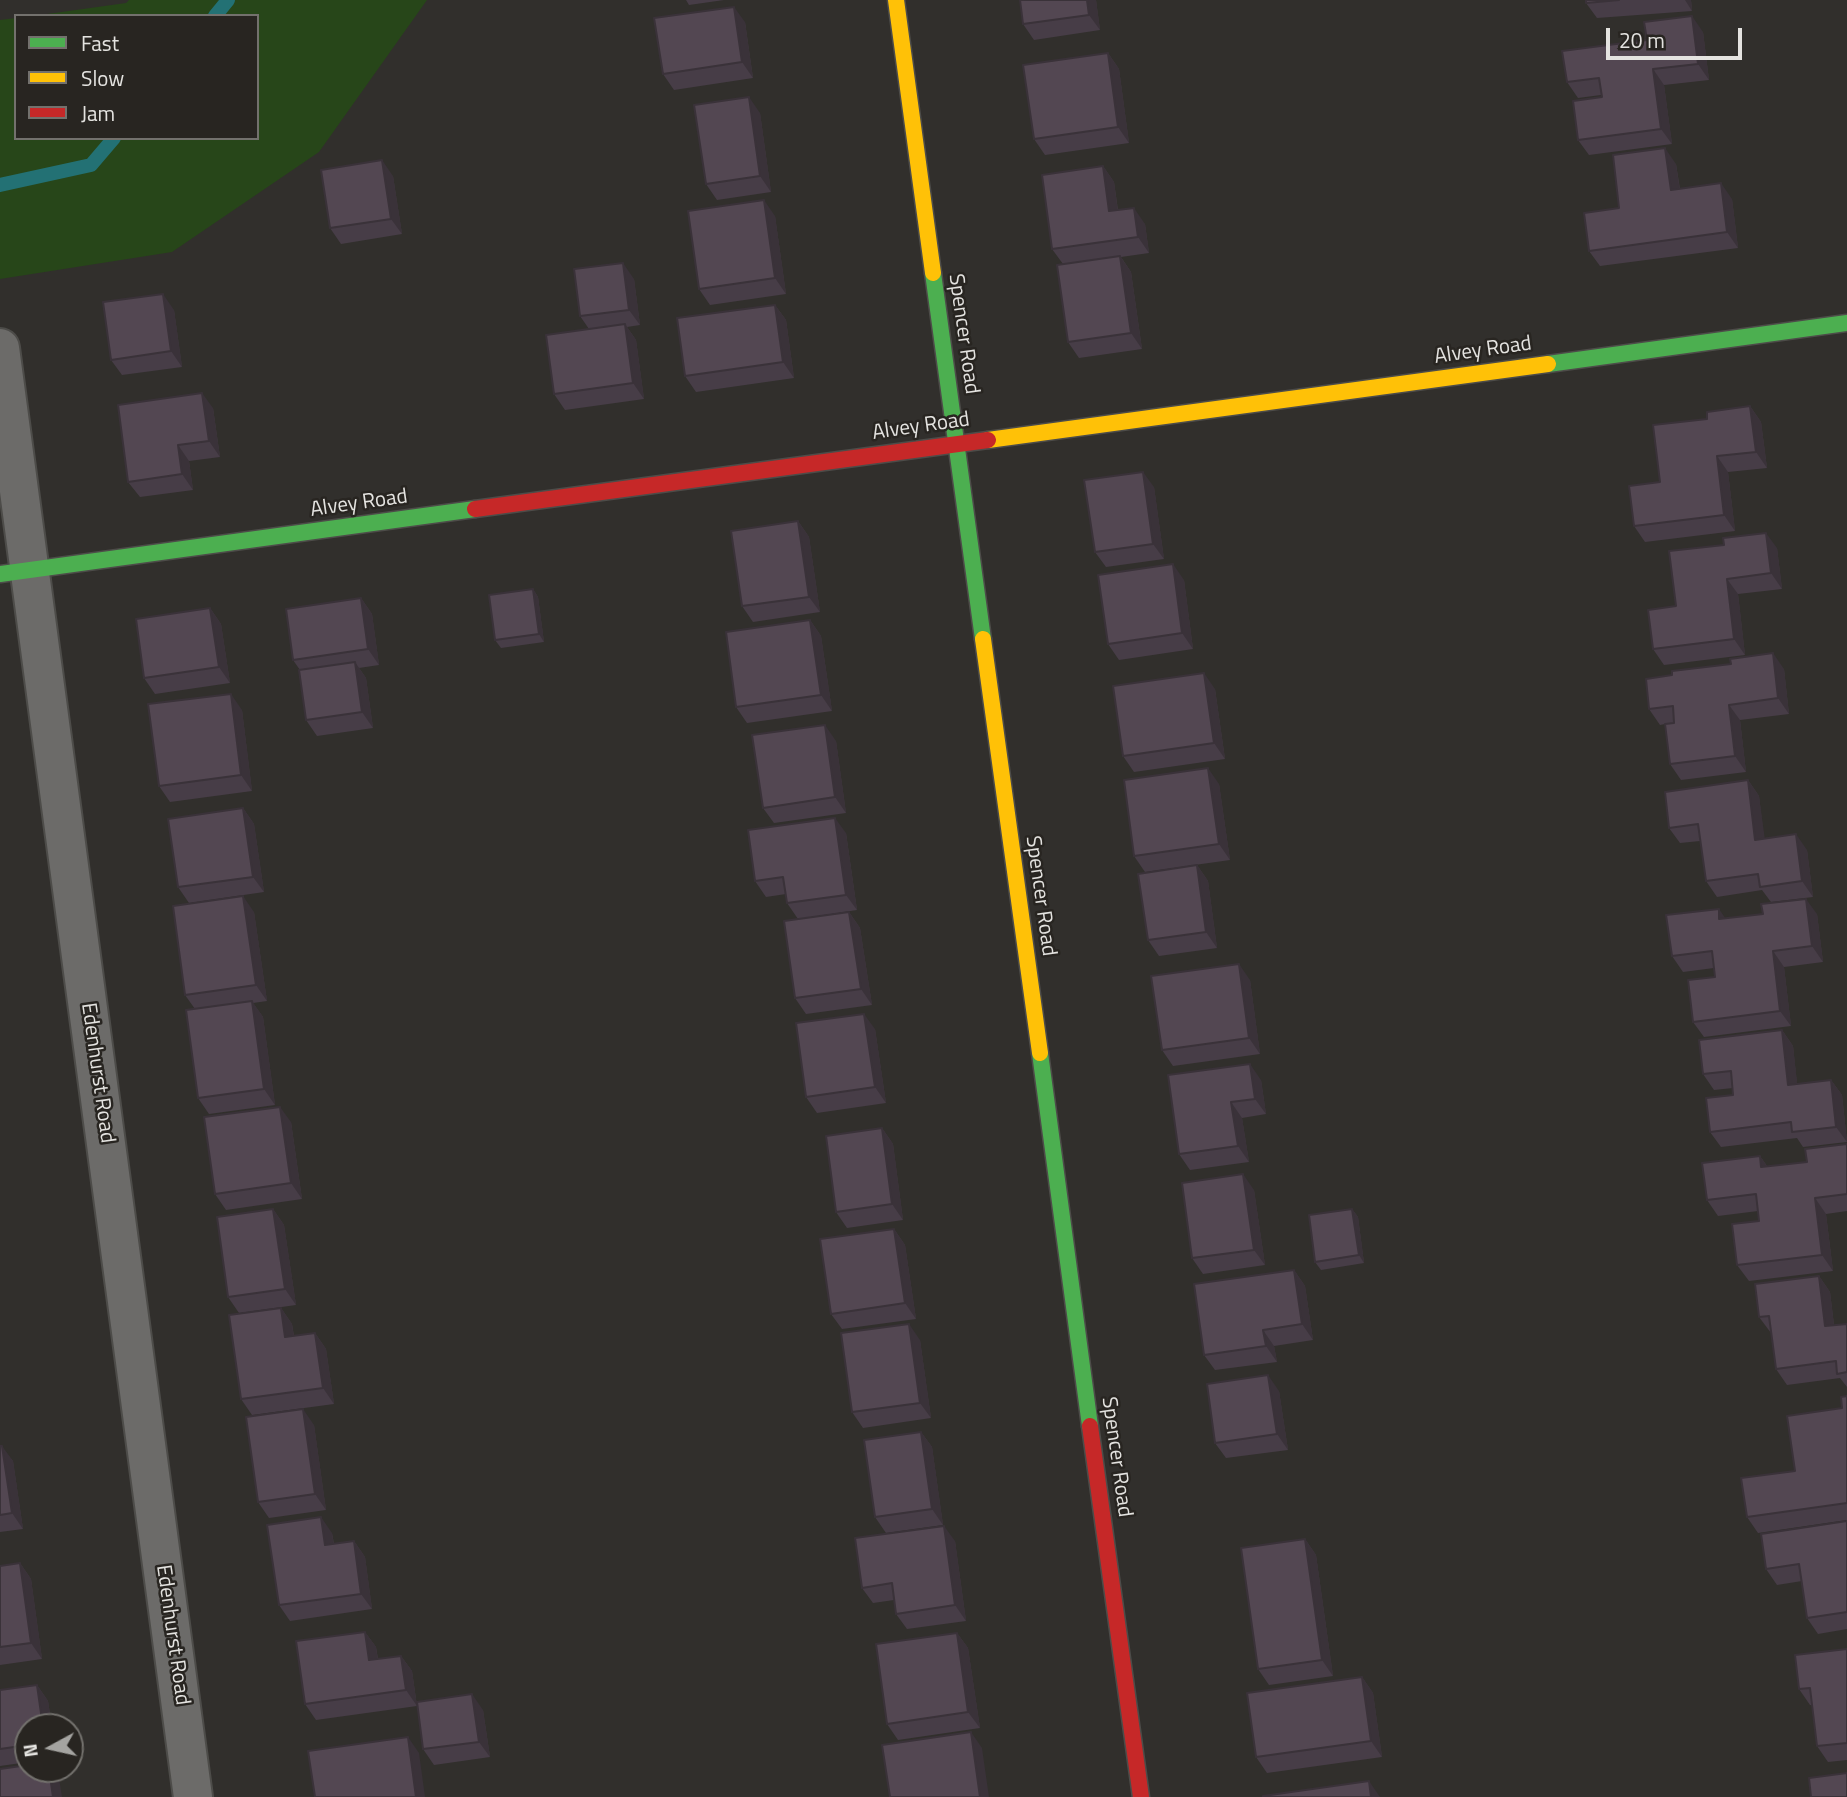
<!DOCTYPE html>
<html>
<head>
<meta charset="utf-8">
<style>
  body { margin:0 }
  #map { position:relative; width:1847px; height:1797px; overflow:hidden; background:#312f2c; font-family:"Titillium Web",sans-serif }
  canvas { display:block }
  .legend { position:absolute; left:14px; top:14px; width:245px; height:126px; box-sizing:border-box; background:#282521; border:2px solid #73716d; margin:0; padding:9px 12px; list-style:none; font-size:21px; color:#e4e3e0 }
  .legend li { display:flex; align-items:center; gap:14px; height:35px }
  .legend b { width:35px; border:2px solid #73716d }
  .north { position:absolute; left:14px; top:1713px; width:70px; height:70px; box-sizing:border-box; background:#282521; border:2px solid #73716d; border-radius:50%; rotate:262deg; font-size:19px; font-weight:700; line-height:28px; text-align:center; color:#e4e3e0 }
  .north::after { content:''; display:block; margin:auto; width:24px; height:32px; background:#a5a4a1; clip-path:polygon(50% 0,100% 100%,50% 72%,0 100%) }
  .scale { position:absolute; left:1606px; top:28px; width:136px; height:32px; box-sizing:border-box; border:4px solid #e4e3e0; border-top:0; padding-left:9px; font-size:21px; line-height:24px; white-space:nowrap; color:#e4e3e0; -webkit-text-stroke:5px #282521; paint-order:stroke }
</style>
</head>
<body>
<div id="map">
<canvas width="1847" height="1797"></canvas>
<ul class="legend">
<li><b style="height:9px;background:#4caf50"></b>Fast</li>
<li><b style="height:9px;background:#ffc107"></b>Slow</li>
<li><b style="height:9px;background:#c62828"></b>Jam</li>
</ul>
<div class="north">N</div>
<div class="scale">20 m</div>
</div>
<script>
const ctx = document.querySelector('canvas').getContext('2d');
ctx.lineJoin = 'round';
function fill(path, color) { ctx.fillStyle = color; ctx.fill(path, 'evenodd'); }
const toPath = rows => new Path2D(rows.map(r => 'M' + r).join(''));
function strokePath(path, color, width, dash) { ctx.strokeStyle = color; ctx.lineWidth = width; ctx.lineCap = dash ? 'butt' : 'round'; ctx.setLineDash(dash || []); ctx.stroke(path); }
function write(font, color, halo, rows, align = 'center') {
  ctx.font = font + ' "Titillium Web",sans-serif'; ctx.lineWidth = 5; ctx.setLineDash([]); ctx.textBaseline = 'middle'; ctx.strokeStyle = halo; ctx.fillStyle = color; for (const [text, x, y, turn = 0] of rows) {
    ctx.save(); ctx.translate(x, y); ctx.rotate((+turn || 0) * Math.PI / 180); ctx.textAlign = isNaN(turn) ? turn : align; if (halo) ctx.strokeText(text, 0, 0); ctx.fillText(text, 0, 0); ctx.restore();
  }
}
const green = toPath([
  [129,0,427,0,319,152,172,252,0,279,0,20,16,18,16,138,257,138,257,16,33,16,126,3]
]);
const stream = toPath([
  [215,16,228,0],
  [0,185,91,165,114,138]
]);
const street = toPath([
  [0,348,193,1797]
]);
const fast = toPath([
  [933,273,983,639],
  [1548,364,1847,323],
  [0,574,475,509],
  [1040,1053,1090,1426]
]);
const slow = toPath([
  [896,0,933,273],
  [988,440,1548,364],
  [983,639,1040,1053]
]);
const jam = toPath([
  [475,509,988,440],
  [1090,1426,1141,1797]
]);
const wall = toPath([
  [686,0,724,0,689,5],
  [1020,0,1096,0,1100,30,1034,40,1023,24],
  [1586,0,1691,0,1692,11,1597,18,1586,3],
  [745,22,753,78,674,90,663,74],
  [1703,32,1709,80,1664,85,1672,144,1589,155,1578,140,1602,97,1601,95,1578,98,1567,82],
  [1108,53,1119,69,1129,143,1045,155,1034,139],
  [760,113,771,192,717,200,706,184],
  [1676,164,1680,189,1732,199,1738,248,1600,266,1589,251,1619,208],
  [1103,166,1114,182,1118,210,1145,224,1149,253,1121,257,1131,272,1142,349,1079,358,1068,342,1063,264,1052,249],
  [393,176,402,234,341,244,330,228],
  [775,216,786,294,710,305,699,289],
  [634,279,640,325,627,327,636,340,644,399,565,410,554,394,589,329,580,316],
  [775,305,786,320,794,378,696,392,685,376],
  [174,310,182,367,122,375,111,360],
  [1750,406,1761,422,1767,468,1728,472,1735,531,1645,542,1634,526,1660,482,1707,419],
  [213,408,220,457,189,461,193,490,140,497,128,482],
  [1154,487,1164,559,1106,567,1095,552],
  [798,521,809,537,820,612,753,622,742,606],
  [1777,548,1782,589,1738,594,1745,655,1664,665,1653,649,1676,606],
  [1184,580,1193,649,1119,660,1108,644],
  [533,589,538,597,544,642,501,648,495,640],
  [361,598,372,614,379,665,359,668,366,678,373,728,317,736,306,720,300,670,293,660],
  [210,608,221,624,230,683,155,694,144,678],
  [810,620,821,636,832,711,747,723,736,707],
  [1784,669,1789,714,1740,720,1746,772,1681,780,1670,764,1665,724,1660,725,1649,709],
  [1215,689,1225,759,1134,772,1123,756],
  [242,710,252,791,170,802,159,786],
  [836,741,846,813,774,823,763,808],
  [1748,780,1759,796,1764,838,1807,850,1813,897,1771,902,1762,890,1717,897,1706,881,1700,841,1680,843,1669,828],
  [1219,784,1230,860,1145,872,1134,856],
  [243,808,254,824,264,892,189,903,178,887],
  [846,833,857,910,798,919,787,903,786,894,766,897,755,881],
  [1197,865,1208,881,1217,948,1159,956,1148,940],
  [254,912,267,1001,253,1003,263,1017,275,1105,209,1114,198,1098,195,1009,185,995],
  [849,912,860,928,872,1005,806,1014,795,998],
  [1817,914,1823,962,1784,967,1791,1026,1704,1037,1693,1022,1715,977,1714,968,1683,972,1672,956,1725,919],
  [1250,980,1260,1054,1173,1066,1162,1050],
  [875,1029,886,1103,817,1113,806,1097],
  [1782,1030,1793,1046,1797,1084,1831,1080,1842,1095,1847,1142,1803,1147,1797,1138,1721,1147,1710,1132,1733,1095,1733,1088,1714,1090,1703,1074],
  [1168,1075,1261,1080,1266,1114,1242,1118,1249,1162,1190,1170,1179,1154],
  [291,1122,302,1199,226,1210,215,1194],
  [882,1128,893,1144,903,1220,847,1228,836,1212],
  [1847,1144,1847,1211,1826,1214,1833,1271,1749,1281,1737,1265,1759,1221,1758,1211,1718,1216,1707,1200,1760,1156,1767,1166,1807,1162],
  [1254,1190,1265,1265,1203,1274,1192,1258],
  [273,1209,284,1225,296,1305,239,1313,228,1297],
  [1352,1209,1358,1217,1364,1263,1321,1270,1315,1262],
  [894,1229,905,1245,916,1319,842,1329,831,1314],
  [1294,1270,1305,1286,1313,1340,1274,1346,1277,1362,1215,1370,1204,1355],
  [1819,1276,1830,1292,1834,1325,1847,1324,1847,1387,1840,1378,1787,1385,1776,1369,1771,1333,1759,1317],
  [281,1308,292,1324,294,1336,315,1333,326,1349,334,1404,252,1415,241,1399],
  [920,1340,931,1418,863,1428,852,1412],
  [1279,1391,1288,1450,1226,1458,1215,1443],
  [1847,1396,1847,1520,1758,1533,1747,1517,1795,1471,1842,1408],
  [314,1425,326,1510,269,1518,258,1502],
  [921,1432,932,1447,943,1525,886,1533,875,1517],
  [0,1446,13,1461,23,1529,0,1532],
  [1847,1521,1847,1629,1818,1634,1807,1618,1802,1581,1777,1585,1766,1569],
  [332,1533,334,1544,354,1541,365,1557,372,1609,290,1621,279,1605],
  [1305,1539,1316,1555,1333,1676,1269,1685,1258,1669],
  [955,1541,966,1621,907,1629,896,1614,894,1600,873,1603,862,1588],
  [20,1563,31,1579,42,1659,0,1665,0,1566],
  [365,1632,376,1647,378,1659,401,1656,412,1671,417,1706,316,1720,305,1704],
  [957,1633,968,1648,980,1728,898,1740,887,1724],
  [1847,1649,1847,1760,1828,1762,1817,1746,1812,1705,1810,1705,1799,1689],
  [1362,1677,1373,1693,1382,1757,1267,1773,1256,1757],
  [37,1685,48,1701,52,1727,28,1727,28,1762,0,1766,0,1690],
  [483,1710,490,1757,434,1765,423,1749]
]);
const shadedWall = toPath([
  [1087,0,1096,0,1100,30,1089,15],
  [1685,0,1691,0,1692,11],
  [734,7,745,22,753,78,742,62],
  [1692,16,1703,32,1709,80,1698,64],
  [1108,53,1119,69,1129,143,1118,127],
  [1653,69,1664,85,1672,144,1661,129],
  [749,97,760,113,771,192,760,176],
  [1665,148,1676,164,1682,205,1671,190],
  [382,160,393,176,402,234,391,219],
  [1103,166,1114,182,1120,227,1109,211],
  [1721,183,1732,199,1738,248,1727,232],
  [764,200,775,216,786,294,775,278],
  [1134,208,1145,224,1149,253,1138,237],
  [1120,256,1131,272,1142,349,1131,333],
  [623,263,634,279,640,325,629,310],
  [163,294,174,310,182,367,171,351],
  [775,305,786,320,794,378,783,362],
  [625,324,636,340,644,399,633,383],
  [202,393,213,408,220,457,209,441],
  [1750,406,1761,422,1767,468,1756,452],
  [178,445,189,461,193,490,182,474],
  [1717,456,1728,472,1735,531,1724,515],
  [1143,472,1154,487,1164,559,1153,544],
  [798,521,809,537,820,612,809,597],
  [1766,533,1777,548,1782,589,1771,573],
  [1173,564,1184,580,1193,649,1182,633],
  [1727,579,1738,594,1745,655,1734,639],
  [533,589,538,597,544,642,539,634],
  [361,598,372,614,379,665,368,649],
  [210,608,221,624,230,683,219,667],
  [810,620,821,636,832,711,821,695],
  [1773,653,1784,669,1789,714,1778,698],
  [355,662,366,678,373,728,362,712],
  [1204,673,1215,689,1225,759,1214,743],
  [231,694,242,710,252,791,241,775],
  [1729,705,1740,720,1746,772,1735,756],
  [825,725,836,741,846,813,835,797],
  [1208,768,1219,784,1230,860,1219,844],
  [1748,780,1759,796,1767,855,1755,840],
  [243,808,254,824,264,892,253,877],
  [835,818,846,833,857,910,846,895],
  [1796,834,1807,850,1813,897,1802,881],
  [1197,865,1208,881,1217,948,1206,932],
  [243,896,254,912,267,1001,256,985],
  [1806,899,1817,914,1823,962,1812,946],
  [1719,909,1730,925,1719,919],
  [849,912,860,928,872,1005,861,989],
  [1773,951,1784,967,1791,1026,1780,1011],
  [1239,964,1250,980,1260,1054,1249,1038],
  [252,1001,263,1017,275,1105,264,1089],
  [864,1014,875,1029,886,1103,875,1087],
  [1782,1030,1793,1046,1799,1100,1788,1085],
  [1250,1064,1261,1080,1266,1114,1255,1099],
  [1831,1080,1842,1095,1847,1142,1836,1127],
  [1231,1102,1242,1118,1249,1162,1238,1146],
  [280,1107,291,1122,302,1199,291,1183],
  [882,1128,893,1144,903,1220,892,1204],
  [1760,1156,1771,1172,1761,1167],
  [1243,1174,1254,1190,1265,1265,1254,1250],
  [1815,1198,1826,1214,1833,1271,1822,1255],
  [273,1209,284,1225,296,1305,285,1289],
  [1352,1209,1358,1217,1364,1263,1359,1255],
  [894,1229,905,1245,916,1319,905,1303],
  [1294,1270,1305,1286,1313,1340,1302,1324],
  [1819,1276,1830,1292,1836,1342,1825,1326],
  [281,1308,292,1324,296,1353,285,1337],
  [909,1324,920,1340,931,1418,920,1403],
  [1263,1330,1274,1346,1277,1362,1266,1346],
  [315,1333,326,1349,334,1404,323,1388],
  [1268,1375,1279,1391,1288,1450,1277,1434],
  [303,1409,314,1425,326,1510,315,1494],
  [921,1432,932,1447,943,1525,932,1509],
  [2,1446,13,1461,23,1529,12,1513],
  [321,1517,332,1533,336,1561,325,1545],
  [944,1526,955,1541,966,1621,955,1605],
  [1305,1539,1316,1555,1333,1676,1322,1660],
  [354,1541,365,1557,372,1609,361,1594],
  [20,1563,31,1579,42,1659,31,1643],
  [365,1632,376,1647,380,1676,369,1660],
  [957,1633,968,1648,980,1728,968,1712],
  [401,1656,412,1671,417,1706,406,1690],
  [1362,1677,1373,1693,1382,1757,1371,1741],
  [37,1685,48,1701,52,1727,43,1727],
  [472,1694,483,1710,490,1757,479,1742],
  [971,1732,982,1748,989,1797,980,1797],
  [408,1737,419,1753,425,1797,416,1797],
  [49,1769,53,1769,59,1778,62,1797,53,1797],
  [1369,1781,1380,1797,1371,1797]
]);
const building = toPath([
  [1020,0,1087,0,1089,15,1023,24,1020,0],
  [1586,0,1619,0,1586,3,1586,0],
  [734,7,742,62,663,74,654,18,734,7],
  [1692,16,1698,64,1653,69,1661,129,1578,140,1573,101,1602,97,1599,78,1567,82,1562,51,1647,40,1644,22,1692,16],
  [1108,53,1118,127,1034,139,1023,65,1108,53],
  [749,97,760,176,706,184,694,105,749,97],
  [1665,148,1671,190,1721,183,1727,232,1589,251,1584,213,1619,208,1613,155,1665,148],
  [382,160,391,219,330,228,321,170,382,160],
  [1103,166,1109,211,1134,208,1138,237,1052,249,1042,175,1103,166],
  [764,200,775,278,699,289,688,211,764,200],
  [1120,256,1131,333,1068,342,1057,265,1120,256],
  [623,263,629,310,580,316,574,269,623,263],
  [163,294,171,351,111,360,103,302,163,294],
  [775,305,783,362,685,376,677,318,775,305],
  [625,324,633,383,554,394,546,335,625,324],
  [202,393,209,441,178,445,182,474,128,482,118,405,202,393],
  [1750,406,1756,452,1717,456,1724,515,1634,526,1629,486,1660,482,1653,425,1707,419,1707,412,1750,406],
  [1143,472,1153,544,1095,552,1084,480,1143,472],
  [798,521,809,597,742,606,731,531,798,521],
  [1766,533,1771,573,1727,579,1734,639,1653,649,1648,610,1676,606,1669,551,1724,545,1723,538,1766,533],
  [1173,564,1182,633,1108,644,1098,575,1173,564],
  [533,589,539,634,495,640,489,595,533,589],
  [361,598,368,649,293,660,286,609,361,598],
  [210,608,219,667,144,678,136,619,210,608],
  [810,620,821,695,736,707,726,632,810,620],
  [1773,653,1778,698,1729,705,1735,756,1670,764,1665,724,1674,723,1673,706,1649,709,1646,679,1672,675,1672,671,1731,664,1730,659,1773,653],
  [355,662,362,712,306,720,299,670,355,662],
  [1204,673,1214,743,1123,756,1113,686,1204,673],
  [231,694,241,775,159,786,148,704,231,694],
  [825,725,835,797,763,808,752,735,825,725],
  [1208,768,1219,844,1134,856,1124,780,1208,768],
  [1748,780,1755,840,1796,834,1802,881,1760,887,1758,874,1706,881,1698,824,1669,828,1665,792,1748,780],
  [243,808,253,877,178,887,168,819,243,808],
  [835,818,846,895,787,903,783,877,755,881,748,830,835,818],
  [1197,865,1206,932,1148,940,1138,874,1197,865],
  [243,896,256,985,185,995,173,906,243,896],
  [1806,899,1812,946,1773,951,1780,1011,1693,1022,1688,980,1715,977,1712,951,1672,956,1666,915,1719,909,1719,919,1763,914,1761,904,1806,899],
  [849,912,861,989,795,998,784,921,849,912],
  [1239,964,1249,1038,1162,1050,1151,976,1239,964],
  [252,1001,264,1089,198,1098,186,1010,252,1001],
  [864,1014,875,1087,806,1097,796,1023,864,1014],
  [1782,1030,1788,1085,1831,1080,1836,1127,1792,1132,1791,1122,1710,1132,1706,1098,1733,1095,1731,1071,1703,1074,1699,1040,1782,1030],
  [1250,1064,1255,1099,1231,1102,1238,1146,1179,1154,1168,1075,1250,1064],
  [280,1107,291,1183,215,1194,204,1117,280,1107],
  [882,1128,892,1204,836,1212,826,1136,882,1128],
  [1847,1144,1847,1194,1815,1198,1822,1255,1737,1265,1732,1224,1759,1221,1756,1194,1707,1200,1702,1163,1760,1156,1761,1167,1807,1162,1805,1149,1847,1144],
  [1243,1174,1254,1250,1192,1258,1182,1183,1243,1174],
  [273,1209,285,1289,228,1297,217,1217,273,1209],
  [1352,1209,1359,1255,1315,1262,1309,1215,1352,1209],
  [894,1229,905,1303,831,1314,820,1239,894,1229],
  [1294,1270,1302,1324,1263,1330,1266,1346,1204,1355,1194,1284,1294,1270],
  [1819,1276,1825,1326,1847,1324,1847,1372,1837,1374,1836,1361,1776,1369,1769,1316,1759,1317,1755,1284,1819,1276],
  [281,1308,285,1337,315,1333,323,1388,241,1399,229,1315,281,1308],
  [909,1324,920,1403,852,1412,841,1333,909,1324],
  [1268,1375,1277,1434,1215,1443,1207,1384,1268,1375],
  [1847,1396,1847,1503,1747,1517,1741,1478,1795,1471,1787,1416,1842,1408,1841,1397,1847,1396],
  [303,1409,315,1494,258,1502,246,1417,303,1409],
  [921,1432,932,1509,875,1517,864,1440,921,1432],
  [0,1446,2,1446,12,1513,0,1515,0,1446],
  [321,1517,325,1545,354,1541,361,1594,279,1605,267,1525,321,1517],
  [1847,1521,1847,1612,1807,1618,1799,1564,1766,1569,1761,1534,1847,1521],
  [944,1526,955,1605,896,1614,892,1583,862,1588,855,1538,944,1526],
  [1305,1539,1322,1660,1258,1669,1241,1548,1305,1539],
  [20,1563,31,1643,0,1647,0,1566,20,1563],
  [365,1632,369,1660,401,1656,406,1690,305,1704,296,1641,365,1632],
  [957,1633,968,1712,887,1724,876,1644,957,1633],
  [1847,1649,1847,1743,1817,1746,1810,1688,1799,1689,1795,1655,1847,1649],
  [1362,1677,1371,1741,1256,1757,1247,1693,1362,1677],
  [37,1685,43,1727,28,1727,28,1745,0,1749,0,1690,37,1685],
  [472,1694,479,1742,423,1749,417,1702,472,1694],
  [971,1732,980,1797,890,1797,882,1745,971,1732],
  [408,1737,416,1797,315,1797,308,1751,408,1737],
  [28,1765,28,1769,49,1769,53,1797,0,1797,0,1769,28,1765],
  [1847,1773,1847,1797,1811,1797,1809,1778,1847,1773],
  [1369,1781,1371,1797,1263,1797,1263,1796,1369,1781]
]);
const streetNames = [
  ["Spencer Road",963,334,82],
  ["Alvey Road",1483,351,-8],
  ["Alvey Road",921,427,-8],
  ["Alvey Road",359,504,-8],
  ["Spencer Road",1040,896,82],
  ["Edenhurst Road",97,1073,82],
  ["Spencer Road",1116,1457,82],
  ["Edenhurst Road",172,1635,82]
];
fill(green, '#274619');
strokePath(stream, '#237174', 14);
strokePath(street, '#4d4c49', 42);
strokePath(fast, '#4d4c49', 19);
strokePath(slow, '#4d4c49', 19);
strokePath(jam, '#4d4c49', 19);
strokePath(street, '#6c6b69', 38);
strokePath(fast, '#4caf50', 16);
strokePath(slow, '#ffc107', 16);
strokePath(jam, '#c62828', 16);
fill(wall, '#473d47');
fill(shadedWall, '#3a3239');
fill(building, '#534752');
strokePath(building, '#3a3239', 2);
write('21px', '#e4e3e0', '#282521', streetNames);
</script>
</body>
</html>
